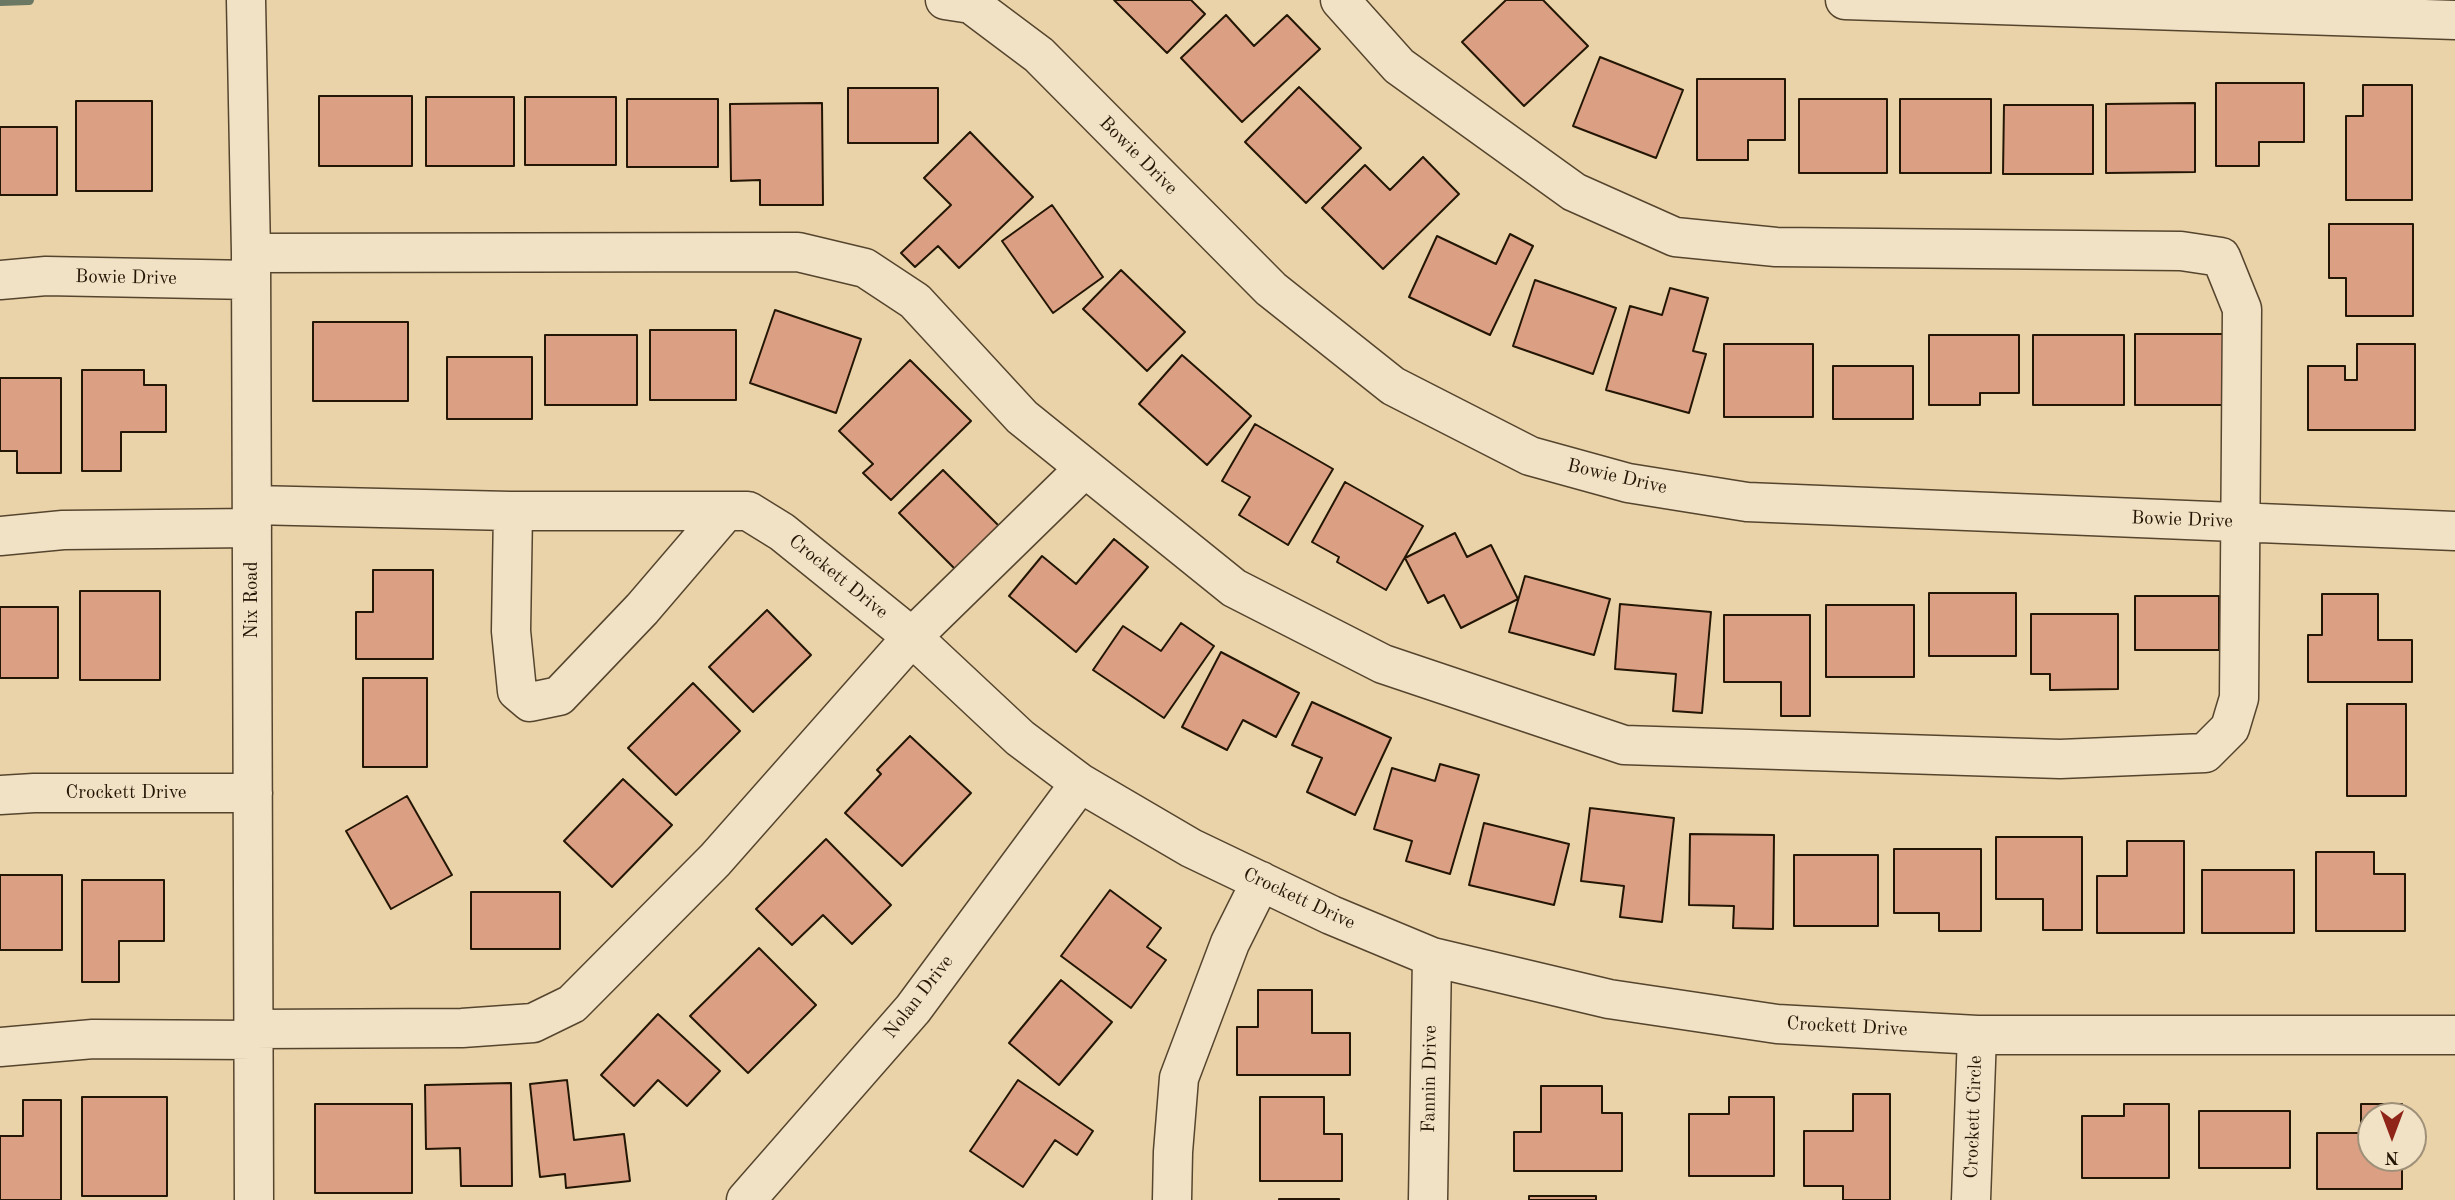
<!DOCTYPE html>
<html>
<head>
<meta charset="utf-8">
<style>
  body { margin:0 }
  #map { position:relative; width:2455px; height:1200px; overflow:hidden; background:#ead3a8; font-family:"Old Standard TT",serif }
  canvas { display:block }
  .north { position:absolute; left:2357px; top:1102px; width:70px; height:70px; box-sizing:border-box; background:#f1e2c6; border:2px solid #9f9079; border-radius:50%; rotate:180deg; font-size:19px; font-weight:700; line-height:28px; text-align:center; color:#241605 }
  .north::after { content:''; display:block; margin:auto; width:24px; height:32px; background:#8f2418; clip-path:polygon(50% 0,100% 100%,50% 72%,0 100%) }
</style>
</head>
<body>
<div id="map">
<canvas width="2455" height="1200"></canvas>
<div class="north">N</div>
</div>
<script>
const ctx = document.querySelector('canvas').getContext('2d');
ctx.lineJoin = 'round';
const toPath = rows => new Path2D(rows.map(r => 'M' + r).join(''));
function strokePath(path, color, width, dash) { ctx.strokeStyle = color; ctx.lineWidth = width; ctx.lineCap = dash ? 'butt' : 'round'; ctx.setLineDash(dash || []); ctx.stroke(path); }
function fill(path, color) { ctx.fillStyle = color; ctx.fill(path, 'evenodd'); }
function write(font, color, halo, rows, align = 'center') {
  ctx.font = font + ' "Old Standard TT",serif'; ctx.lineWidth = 5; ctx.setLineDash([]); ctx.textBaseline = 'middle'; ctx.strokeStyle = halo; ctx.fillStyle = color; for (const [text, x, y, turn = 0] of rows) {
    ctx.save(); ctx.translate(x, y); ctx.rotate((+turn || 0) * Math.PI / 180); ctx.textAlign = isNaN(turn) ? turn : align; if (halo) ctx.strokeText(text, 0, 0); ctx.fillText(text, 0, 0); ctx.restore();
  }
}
const stream = toPath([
  [0,1,29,0]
]);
const building = toPath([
  [1114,0,1191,0,1205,14,1167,53,1114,0],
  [1506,0,1543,0,1588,46,1524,106,1462,42,1506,0],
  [1226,15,1254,46,1287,15,1320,49,1242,122,1181,58,1226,15],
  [1600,57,1683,90,1656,158,1573,126,1600,57],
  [1697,79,1785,79,1785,140,1748,140,1748,160,1697,160,1697,79],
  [2216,83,2304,83,2304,142,2259,142,2259,166,2216,166,2216,83],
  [2363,85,2412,85,2412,200,2346,200,2346,116,2363,116,2363,85],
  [1299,87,1361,148,1306,203,1245,142,1299,87],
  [848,88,938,88,938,143,848,143,848,88],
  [319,96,412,96,412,166,319,166,319,96],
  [426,97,514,97,514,166,426,166,426,97],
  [525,97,616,97,616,165,525,165,525,97],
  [627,99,718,99,718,167,627,167,627,99],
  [1799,99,1887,99,1887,173,1799,173,1799,99],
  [1900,99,1991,99,1991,173,1900,173,1900,99],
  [76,101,152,101,152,191,76,191,76,101],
  [822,103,823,205,760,205,760,180,731,181,730,104,822,103],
  [2195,103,2195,172,2106,173,2106,104,2195,103],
  [2004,105,2093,105,2093,174,2003,174,2004,105],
  [0,127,57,127,57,195,0,195,0,127],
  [970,132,1033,197,959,268,938,246,915,267,901,253,951,205,924,178,970,132],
  [1423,157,1459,194,1383,269,1322,208,1365,165,1390,190,1423,157],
  [1052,205,1103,277,1053,313,1002,241,1052,205],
  [2329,224,2413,224,2413,316,2346,316,2346,278,2329,278,2329,224],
  [1510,234,1533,246,1490,335,1409,297,1437,236,1496,264,1510,234],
  [1121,270,1185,332,1147,371,1083,309,1121,270],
  [1535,280,1616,308,1593,374,1513,346,1535,280],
  [1670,288,1708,298,1693,351,1706,354,1689,413,1606,390,1630,306,1662,315,1670,288],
  [775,310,861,339,836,413,750,383,775,310],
  [313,322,408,322,408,401,313,401,313,322],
  [650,330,736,330,736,400,650,400,650,330],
  [2135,334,2224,334,2224,405,2135,405,2135,334],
  [545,335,637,335,637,405,545,405,545,335],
  [1929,335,2019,335,2019,393,1980,393,1980,405,1929,405,1929,335],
  [2033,335,2124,335,2124,405,2033,405,2033,335],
  [1724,344,1813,344,1813,417,1724,417,1724,344],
  [2357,344,2415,344,2415,430,2308,430,2308,366,2345,366,2345,380,2357,380,2357,344],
  [1182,355,1251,416,1207,465,1139,404,1182,355],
  [447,357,532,357,532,419,447,419,447,357],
  [910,360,971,421,891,500,863,473,873,464,839,431,910,360],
  [1833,366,1913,366,1913,419,1833,419,1833,366],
  [82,370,144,370,144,385,166,385,166,432,121,432,121,471,82,471,82,370],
  [0,378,61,378,61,473,17,473,17,451,0,451,0,378],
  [1255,424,1333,469,1288,545,1239,515,1250,497,1222,481,1255,424],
  [943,470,1005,532,961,575,899,513,943,470],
  [1345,482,1423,526,1386,590,1337,562,1339,557,1312,542,1345,482],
  [1455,533,1467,557,1491,545,1518,599,1461,628,1444,595,1428,603,1405,558,1455,533],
  [1114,539,1148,567,1076,652,1009,596,1042,556,1076,584,1114,539],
  [373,570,433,570,433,659,356,659,356,612,373,612,373,570],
  [1525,576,1610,599,1594,655,1509,632,1525,576],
  [80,591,160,591,160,680,80,680,80,591],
  [1929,593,2016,593,2016,656,1929,656,1929,593],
  [2322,594,2378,594,2378,640,2412,640,2412,682,2308,682,2308,635,2322,635,2322,594],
  [2135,596,2219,596,2219,650,2135,650,2135,596],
  [1620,604,1711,612,1702,713,1673,711,1676,674,1615,669,1620,604],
  [1826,605,1914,605,1914,677,1826,677,1826,605],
  [0,607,58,607,58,678,0,678,0,607],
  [767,610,811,655,753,712,709,667,767,610],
  [2031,614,2118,614,2118,689,2050,690,2050,674,2031,674,2031,614],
  [1724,615,1810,615,1810,716,1781,716,1781,682,1724,682,1724,615],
  [1181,623,1214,646,1164,718,1093,670,1123,626,1161,651,1181,623],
  [1221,652,1299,693,1276,737,1243,720,1227,750,1182,727,1221,652],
  [363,678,427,678,427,767,363,767,363,678],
  [693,683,740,731,676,795,628,748,693,683],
  [1312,702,1391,738,1355,815,1307,792,1322,758,1292,745,1312,702],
  [2347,704,2406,704,2406,796,2347,796,2347,704],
  [910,736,971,793,902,866,845,813,881,774,877,770,910,736],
  [1440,764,1479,775,1450,874,1406,861,1412,841,1374,829,1392,768,1435,781,1440,764],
  [623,779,672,825,612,887,564,841,623,779],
  [407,796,452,875,391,909,346,831,407,796],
  [1590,808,1674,818,1662,922,1620,917,1624,886,1581,881,1590,808],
  [1484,823,1569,844,1554,905,1469,885,1484,823],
  [1690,834,1774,835,1773,929,1733,928,1734,906,1689,905,1690,834],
  [1996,837,2082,837,2082,930,2043,930,2043,899,1996,899,1996,837],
  [826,839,891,905,852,944,823,915,792,945,756,909,826,839],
  [2127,841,2184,841,2184,933,2097,933,2097,876,2127,876,2127,841],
  [1894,849,1981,849,1981,931,1939,931,1939,913,1894,913,1894,849],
  [2316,852,2374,852,2374,874,2405,874,2405,931,2316,931,2316,852],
  [1794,855,1878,855,1878,926,1794,926,1794,855],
  [2202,870,2294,870,2294,933,2202,933,2202,870],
  [0,875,62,875,62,950,0,950,0,875],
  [82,880,164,880,164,941,119,941,119,982,82,982,82,880],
  [1110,890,1161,928,1147,947,1166,960,1131,1008,1061,956,1110,890],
  [471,892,560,892,560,949,471,949,471,892],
  [759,948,816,1005,748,1073,690,1016,759,948],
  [1061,980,1112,1022,1059,1085,1009,1043,1061,980],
  [1258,990,1312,990,1312,1033,1350,1033,1350,1075,1237,1075,1237,1027,1258,1027,1258,990],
  [658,1014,720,1071,687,1106,658,1080,634,1106,601,1075,658,1014],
  [567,1080,574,1140,624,1134,630,1181,566,1188,565,1174,540,1177,530,1084,567,1080],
  [1018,1080,1093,1131,1077,1155,1055,1140,1023,1187,970,1151,1018,1080],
  [511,1083,512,1186,461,1186,460,1148,426,1149,425,1085,511,1083],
  [1541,1086,1602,1086,1602,1113,1622,1113,1622,1171,1514,1171,1514,1132,1541,1132,1541,1086],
  [1853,1094,1890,1094,1890,1200,1843,1200,1843,1186,1804,1186,1804,1131,1853,1131,1853,1094],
  [82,1097,167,1097,167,1196,82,1196,82,1097],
  [1260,1097,1324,1097,1324,1134,1342,1134,1342,1181,1260,1181,1260,1097],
  [1729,1097,1774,1097,1774,1176,1689,1176,1689,1114,1729,1114,1729,1097],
  [23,1100,61,1100,61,1200,0,1200,0,1136,23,1136,23,1100],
  [315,1104,412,1104,412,1193,315,1193,315,1104],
  [2124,1104,2169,1104,2169,1178,2082,1178,2082,1116,2124,1116,2124,1104],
  [2361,1104,2402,1104,2402,1116,2371,1116,2371,1158,2402,1158,2402,1189,2317,1189,2317,1133,2361,1133,2361,1104],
  [2199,1111,2290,1111,2290,1168,2199,1168,2199,1111],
  [1529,1196,1596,1196,1596,1200,1529,1200,1529,1196],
  [1279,1199,1339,1199,1339,1200,1279,1200,1279,1199]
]);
const minor = toPath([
  [246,0,251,253,254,1200],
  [945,0,971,4,1039,55,1271,289,1393,386,1530,456,1628,483,1747,502,2455,531],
  [1845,0,2455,20],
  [251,253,798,252,865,268,915,301,1022,417,1234,588,1383,664,1624,745,2060,759,2205,753,2230,728,2239,698,2242,309,2221,257,2181,251,1776,247,1675,237,1574,192,1399,66,1340,0],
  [0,280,46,276,251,280],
  [252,505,510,511,748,511,782,532,912,637,1020,738,1080,783,1191,848,1331,915,1432,957,1609,999,1777,1024,1977,1035,2455,1035],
  [513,511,511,631,517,691,530,702,559,696,642,609,726,511],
  [0,536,63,530,252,528],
  [0,795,34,793,253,793],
  [253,1029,462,1028,533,1023,572,1004,715,860,912,637,1085,468],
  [0,1047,93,1039,253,1040],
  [746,1200,913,1009,1080,783],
  [1172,1200,1173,1152,1179,1078,1230,943,1261,881],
  [1428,1200,1432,957],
  [1971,1200,1977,1035]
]);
const streetNames = [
  ["Bowie Drive",1138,156,45],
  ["Bowie Drive",126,278,1],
  ["Bowie Drive",1617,477,13],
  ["Bowie Drive",2182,520,2],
  ["Crockett Drive",838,577,39],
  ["Nix Road",252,600,-90],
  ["Crockett Drive",126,793],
  ["Crockett Drive",1299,899,25],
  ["Nolan Drive",919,997,-52],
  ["Crockett Drive",1847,1027,3],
  ["Fannin Drive",1430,1079,-89],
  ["Crockett Circle",1974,1117,-88]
];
strokePath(stream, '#6a7864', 10);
fill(building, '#dba083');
strokePath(building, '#241605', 2);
strokePath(minor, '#56452e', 41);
strokePath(minor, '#f1e2c6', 38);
write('19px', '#241605', '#f1e2c6', streetNames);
</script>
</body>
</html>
